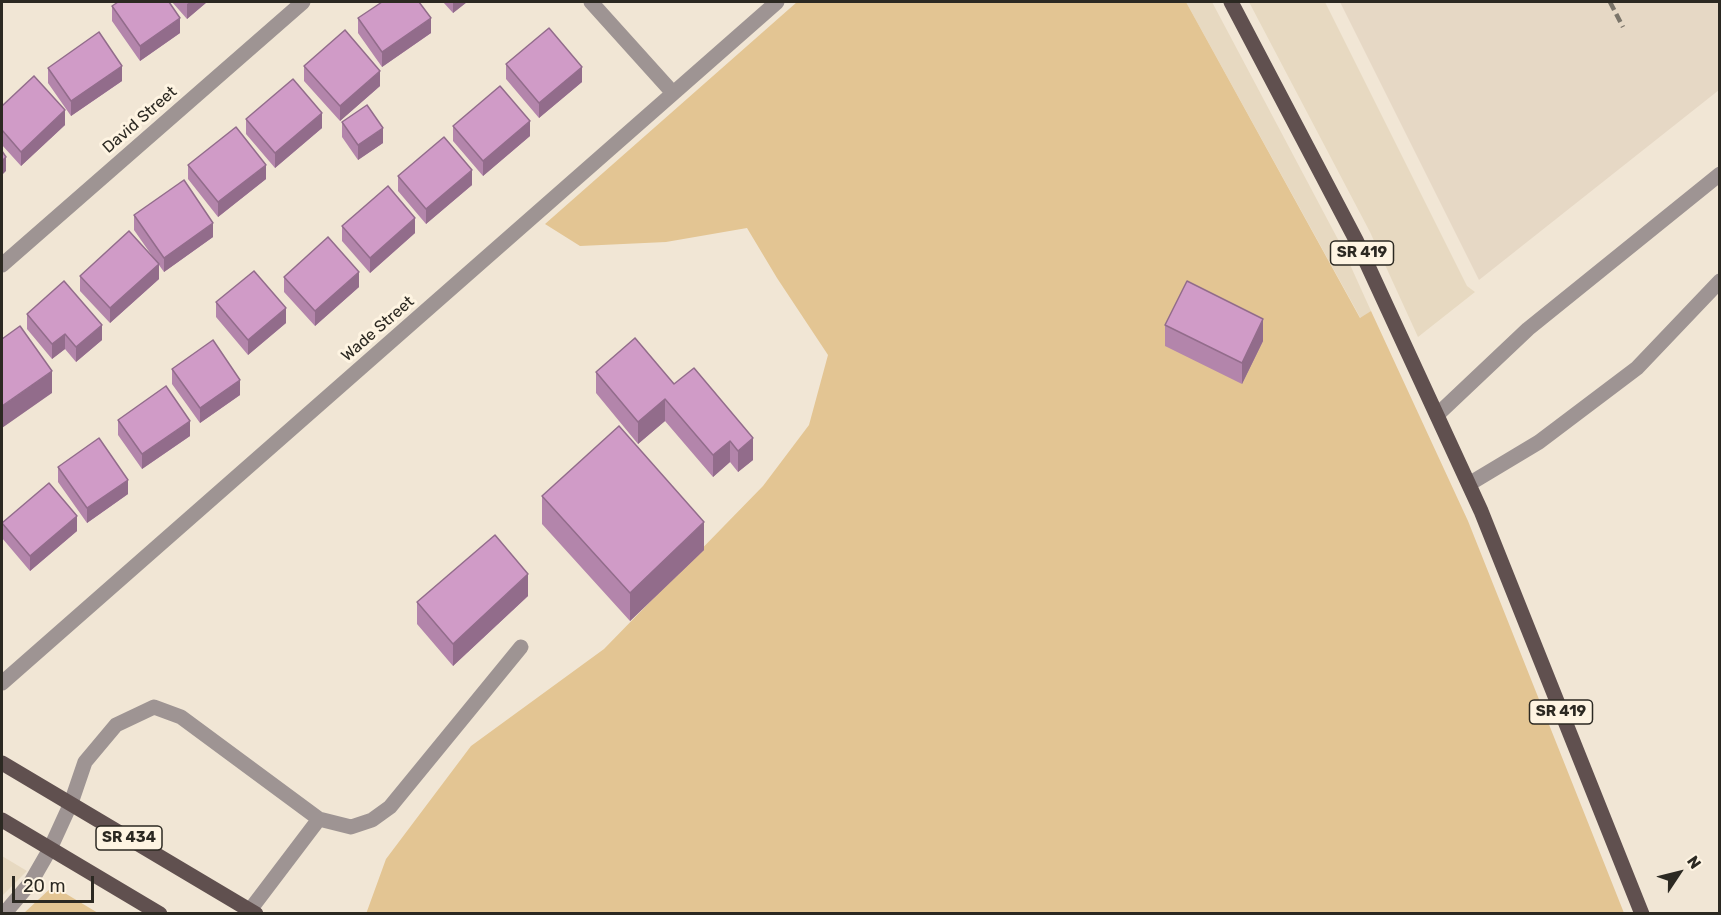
<!DOCTYPE html>
<html>
<head>
<meta charset="utf-8">
<style>
  body { margin:0 }
  #map { position:relative; width:1721px; height:915px; overflow:hidden; background:#f1e6d5; font-family:Rubik,sans-serif }
  canvas { display:block }
  .frame { position:absolute; inset:0; border:3px solid #2c2922; pointer-events:none }
  .north { position:absolute; left:1649px; top:843px; width:60px; height:60px; -webkit-text-stroke:4px #fef4e2; paint-order:stroke; rotate:55deg; font-size:16px; font-weight:700; line-height:24px; text-align:center; color:#2c2922 }
  .north::after { content:''; display:block; margin:auto; width:21px; height:27px; background:#2c2922; clip-path:polygon(50% 0,100% 100%,50% 72%,0 100%) }
  .scale { position:absolute; left:12px; top:876px; width:82px; height:27px; box-sizing:border-box; border:3px solid #2c2922; border-top:0; padding-left:8px; font-size:18px; line-height:21px; white-space:nowrap; color:#2c2922; -webkit-text-stroke:4px #fef4e2; paint-order:stroke }
</style>
</head>
<body>
<div id="map">
<canvas width="1721" height="915"></canvas>
<div class="frame"></div>
<div class="north">N</div>
<div class="scale">20 m</div>
</div>
<script>
const ctx = document.querySelector('canvas').getContext('2d');
ctx.lineJoin = 'round';
function fill(path, color) { ctx.fillStyle = color; ctx.fill(path, 'evenodd'); }
const toPath = rows => new Path2D(rows.map(r => 'M' + r).join(''));
function strokePath(path, color, width, dash) { ctx.strokeStyle = color; ctx.lineWidth = width; ctx.lineCap = dash ? 'butt' : 'round'; ctx.setLineDash(dash || []); ctx.stroke(path); }
function write(font, color, halo, rows, align = 'center') {
  ctx.font = font + ' Rubik,sans-serif'; ctx.lineWidth = 6; ctx.setLineDash([]); ctx.textBaseline = 'middle'; ctx.strokeStyle = halo; ctx.fillStyle = color; for (const [text, x, y, turn = 0] of rows) {
    ctx.save(); ctx.translate(x, y); ctx.rotate((+turn || 0) * Math.PI / 180); ctx.textAlign = isNaN(turn) ? turn : align; if (halo) ctx.strokeText(text, 0, 0); ctx.fillText(text, 0, 0); ctx.restore();
  }
}
const built = toPath([
  [1186,2,1212,2,1342,247,1371,311,1361,319],
  [1249,2,1325,2,1467,286,1475,292,1418,337,1370,232],
  [2,856,27,871,2,896]
]);
const industrial = toPath([
  [1340,2,1719,2,1719,90,1479,280]
]);
const green = toPath([
  [797,2,1186,2,1360,318,1371,311,1468,521,1624,913,366,914,386,859,471,746,604,649,763,486,809,425,828,355,777,278,747,228,666,242,580,246,545,224],
  [53,886,98,913,24,913]
]);
const minor = toPath([
  [591,2,673,93],
  [2,265,303,2],
  [1437,415,1528,329,1720,174],
  [1469,484,1539,442,1637,368,1720,281],
  [2,683,777,2],
  [250,910,319,819,351,827,372,820,390,807,521,647],
  [4,914,31,882,50,849,71,803,85,762,116,725,154,707,181,717,319,819]
]);
const major = toPath([
  [1231,2,1356,240,1481,511,1642,914],
  [2,763,256,914],
  [2,820,160,914]
]);
const rail = toPath([
  [1610,2,1623,27]
]);
const wall = toPath([
  [172,2,207,2,187,19],
  [443,2,467,2,453,13],
  [112,6,180,33,140,61,112,21],
  [358,18,431,33,382,67,358,33],
  [506,64,582,82,539,118,506,79],
  [304,66,380,86,340,121,304,81],
  [48,68,122,81,71,116,48,83],
  [2,106,65,125,21,166,2,145],
  [246,119,322,128,275,168,246,134],
  [342,122,383,143,358,160,342,137],
  [453,126,530,136,483,176,453,141],
  [188,165,266,179,218,217,188,179],
  [398,176,472,185,426,224,398,191],
  [134,215,213,237,164,272,159,265,159,279,110,323,80,291,80,276,155,260,134,230],
  [342,226,415,233,370,273,342,241],
  [284,277,359,287,315,326,284,292],
  [216,302,286,323,248,355,216,317],
  [27,314,102,340,76,362,65,349,52,359,27,329],
  [1165,325,1263,341,1242,384,1165,346],
  [172,369,240,395,200,423,172,384],
  [596,372,674,384,753,460,738,472,730,462,713,477,665,421,638,444,596,393],
  [118,420,190,436,142,469,118,435],
  [58,467,128,494,87,523,58,482],
  [542,496,704,550,630,621,542,524],
  [2,523,77,531,30,571,2,538],
  [528,596,453,666,417,624,417,602]
]);
const shadedWall = toPath([
  [190,2,207,2,187,19,187,4],
  [453,2,467,2,453,13],
  [180,18,180,33,140,61,140,46],
  [431,18,431,33,382,67,382,52],
  [122,66,122,81,71,116,71,101],
  [582,67,582,82,539,118,539,103],
  [380,71,380,86,340,121,340,106],
  [65,110,65,125,21,166,21,152],
  [322,113,322,128,275,168,275,153],
  [530,121,530,136,483,176,483,161],
  [383,128,383,143,358,160,358,145],
  [6,157,6,171,2,175,2,161],
  [266,165,266,179,218,217,218,202],
  [472,170,472,185,426,224,426,209],
  [415,218,415,233,370,273,370,258],
  [213,223,213,237,164,272,164,258],
  [159,264,159,279,110,323,110,308],
  [359,272,359,287,315,326,315,311],
  [286,308,286,323,248,355,248,340],
  [1263,319,1263,341,1242,384,1242,363],
  [102,325,102,340,76,362,76,347],
  [65,334,65,349,52,359,52,344],
  [52,371,52,393,2,428,2,406],
  [240,380,240,395,200,423,200,408],
  [665,399,665,421,638,444,638,422],
  [190,421,190,436,142,469,142,454],
  [753,438,753,460,738,472,738,451],
  [730,441,730,462,713,477,713,455],
  [128,480,128,494,87,523,87,508],
  [77,516,77,531,30,571,30,556],
  [704,522,704,550,630,621,630,593],
  [528,574,528,596,453,666,453,644]
]);
const building = toPath([
  [118,2,169,2,180,18,140,46,112,6,118,2],
  [382,2,419,2,431,18,382,52,358,18,382,2],
  [549,28,582,67,539,103,506,64,549,28],
  [345,30,380,71,340,106,304,66,345,30],
  [99,32,122,66,71,101,48,68,99,32],
  [34,76,65,110,21,152,2,130,2,106,34,76],
  [293,79,322,113,275,153,246,119,293,79],
  [500,86,530,121,483,161,453,126,500,86],
  [367,105,383,128,358,145,342,122,367,105],
  [236,127,266,165,218,202,188,165,236,127],
  [444,137,472,170,426,209,398,176,444,137],
  [2,151,6,157,2,161,2,151],
  [184,180,213,223,164,258,134,215,184,180],
  [388,186,415,218,370,258,342,226,388,186],
  [129,231,159,264,110,308,80,276,129,231],
  [328,237,359,272,315,311,284,277,328,237],
  [254,271,286,308,248,340,216,302,254,271],
  [64,281,102,325,76,347,65,334,52,344,27,314,64,281],
  [1187,281,1263,319,1242,363,1165,325,1187,281],
  [20,326,52,371,2,406,2,339,20,326],
  [635,338,674,384,694,368,753,438,738,451,730,441,713,455,665,399,638,422,596,372,635,338],
  [213,340,240,380,200,408,172,369,213,340],
  [166,386,190,421,142,454,118,420,166,386],
  [619,426,704,522,630,593,542,496,619,426],
  [99,438,128,480,87,508,58,467,99,438],
  [49,483,77,516,30,556,2,523,49,483],
  [495,535,528,574,453,644,417,602,495,535]
]);
const shields = [
  [1362,253,63],
  [1561,712,63],
  [129,838,66]
];
const shieldNames = [
  ["SR 419",1362,253],
  ["SR 419",1561,712],
  ["SR 434",129,838]
];
const streetNames = [
  ["David Street",140,120,-41],
  ["Wade Street",378,329,-41]
];
fill(built, '#e7d9c1');
fill(industrial, '#e6d8c5');
fill(green, '#e3c593');
strokePath(minor, '#9e9493', 15);
strokePath(major, '#60504f', 15);
strokePath(rail, '#7b756a', 4.5, [9, 4.5]);
fill(wall, '#b385ab');
fill(shadedWall, '#926c8b');
fill(building, '#d09bc7');
strokePath(building, '#926c8b', 1.5);
for (const [x, y, w] of shields) { const box = new Path2D(); box.roundRect(x - w / 2, y - 12, w, 24, 4.5); ctx.fillStyle = '#fef4e2'; ctx.fill(box); strokePath(box, '#2c2922', 1.5); }
write('bold 15px', '#2c2922', null, shieldNames);
write('16px', '#2c2922', '#fef4e2', streetNames);
</script>
</body>
</html>
